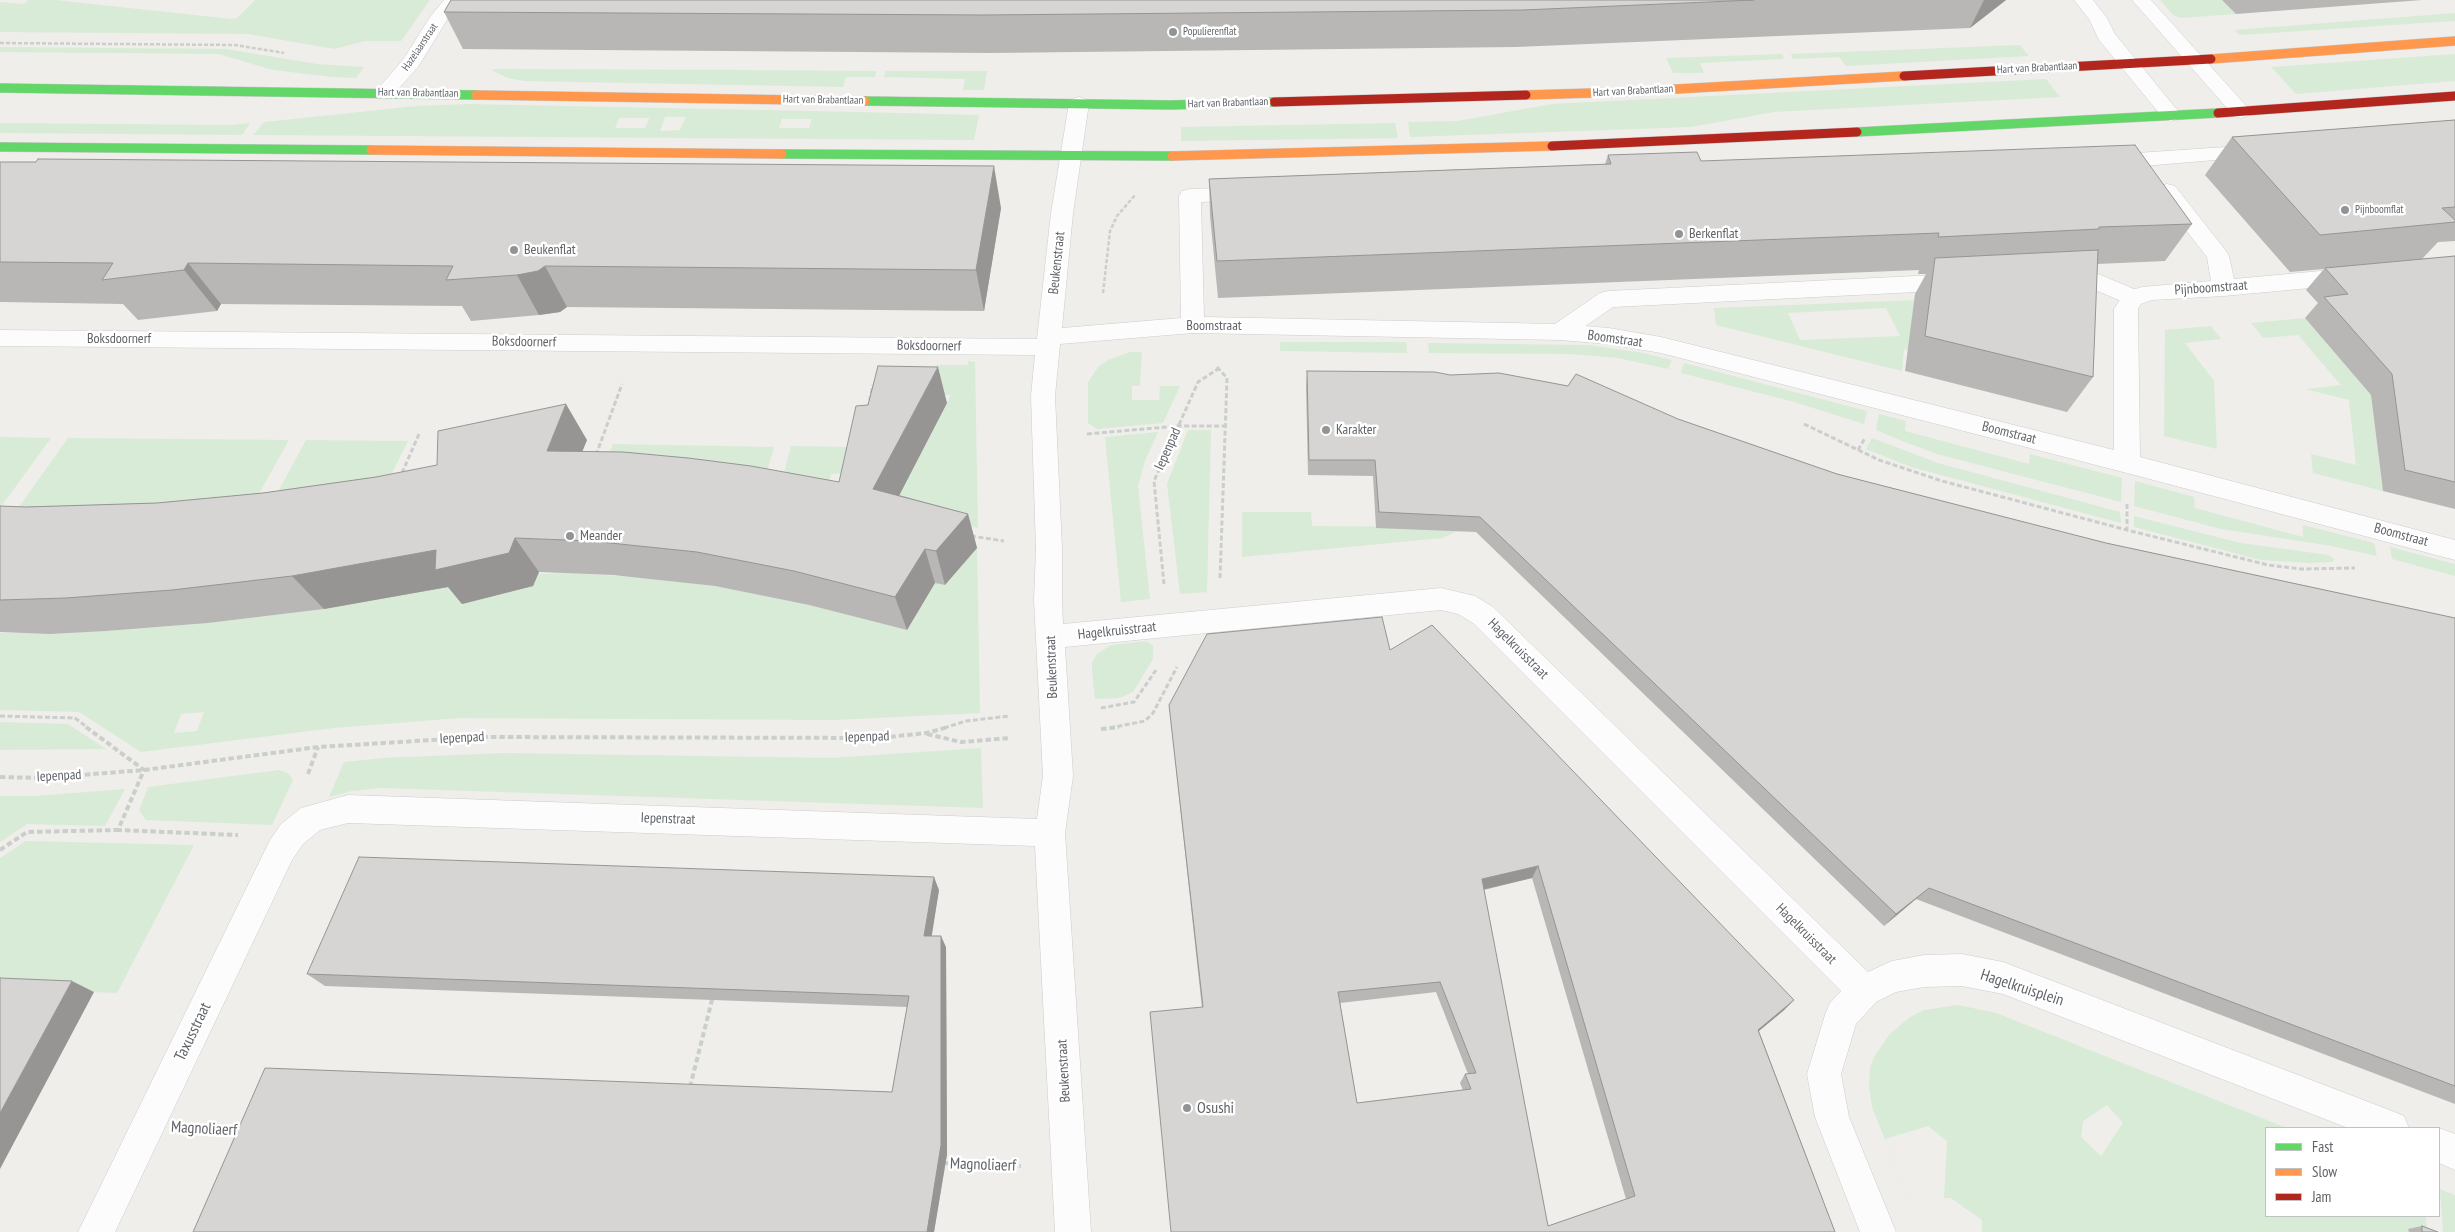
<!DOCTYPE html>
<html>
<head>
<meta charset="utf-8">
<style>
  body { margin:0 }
  #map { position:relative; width:2455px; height:1232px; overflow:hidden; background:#efeeea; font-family:"PT Sans Narrow",sans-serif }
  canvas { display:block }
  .legend { position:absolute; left:2265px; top:1127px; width:175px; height:90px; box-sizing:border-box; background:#fff; border:1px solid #bfc1c3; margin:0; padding:6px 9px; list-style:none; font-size:15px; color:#5f6368 }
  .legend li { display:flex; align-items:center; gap:10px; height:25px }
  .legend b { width:25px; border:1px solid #bfc1c3 }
</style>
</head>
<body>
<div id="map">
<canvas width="2455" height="1232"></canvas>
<ul class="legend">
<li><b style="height:6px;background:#63d668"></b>Fast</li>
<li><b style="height:6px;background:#ff974d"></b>Slow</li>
<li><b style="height:6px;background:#b3261e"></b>Jam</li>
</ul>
</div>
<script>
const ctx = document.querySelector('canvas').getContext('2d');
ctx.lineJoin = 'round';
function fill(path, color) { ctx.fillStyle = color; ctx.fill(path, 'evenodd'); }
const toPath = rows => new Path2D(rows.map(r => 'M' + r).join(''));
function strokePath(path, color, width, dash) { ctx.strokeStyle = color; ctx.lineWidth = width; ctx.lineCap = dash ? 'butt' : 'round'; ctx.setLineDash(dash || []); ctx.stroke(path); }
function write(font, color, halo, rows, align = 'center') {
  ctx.font = font + ' "PT Sans Narrow",sans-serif'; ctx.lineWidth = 5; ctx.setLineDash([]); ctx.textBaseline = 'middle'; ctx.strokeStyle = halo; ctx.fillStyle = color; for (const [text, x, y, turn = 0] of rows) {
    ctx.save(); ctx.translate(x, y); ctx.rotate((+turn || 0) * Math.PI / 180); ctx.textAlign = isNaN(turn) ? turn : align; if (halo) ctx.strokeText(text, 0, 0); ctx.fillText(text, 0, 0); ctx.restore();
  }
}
const green = toPath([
  [28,0,55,0,232,19,237,18,255,0,430,0,401,41,365,41,334,49,248,34,0,32,0,2,24,4],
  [2160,0,2222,0,2236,14,2181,18,2173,15],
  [2455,13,2455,21,2240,35,2234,30],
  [2020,45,2029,56,1846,66,1839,57,1793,59,1791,54],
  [0,47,226,49,317,64,364,67,356,78,333,77,273,70,218,54,0,52],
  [1782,54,1784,59,1700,63,1704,73,1673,73,1666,58],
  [2455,54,2455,81,2296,94,2271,67],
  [496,69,739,70,876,71,875,77,846,77,843,87,525,81,508,78,491,70],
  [886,71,987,71,984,90,963,90,965,79,884,77],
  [2046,79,2060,97,1774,112,1691,127,1410,137,1408,122,1458,121,1552,104],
  [468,104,859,112,979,115,974,140,253,135,264,122,417,106],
  [665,117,686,117,680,130,660,131],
  [619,118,649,118,649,119,645,128,615,128],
  [782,119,812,119,809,128,779,128],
  [0,123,232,125,250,123,242,135,0,133],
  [1395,123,1398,138,1181,141,1181,127],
  [1917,300,1935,356,1904,349,1902,371,1716,325,1714,308],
  [1886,308,1900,336,1800,340,1788,313],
  [2305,318,2371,395,2383,491,2313,473,2311,454,2356,465,2349,400,2305,389,2341,385,2298,335,2263,338,2251,323],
  [2211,326,2221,339,2185,343,2214,381,2217,449,2164,436,2165,330],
  [1280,342,1406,342,1407,353,1280,351],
  [1428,343,1588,345,1638,352,1672,360,1668,369,1618,358,1570,354,1429,353],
  [1130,352,1142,352,1140,386,1132,386,1132,400,1159,400,1160,386,1152,386,1180,386,1163,423,1097,429,1088,423,1088,382,1099,366,1108,360],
  [968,361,975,362,978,528,909,510,862,476,909,476,951,395,902,395,932,384,936,365,968,365],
  [1684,363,1867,411,1864,424,1794,402,1681,373],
  [1879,414,1906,421,1905,431,2029,464,2030,454,2122,478,2121,502,1937,454,1902,441,1876,430],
  [1188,430,1211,430,1207,592,1180,594,1167,484],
  [1158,432,1145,461,1138,485,1150,599,1121,602,1105,437],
  [0,437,51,438,0,508],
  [68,438,289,440,247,515,9,521],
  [1872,438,1938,463,2120,512,2121,523,1911,467,1866,449],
  [306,440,408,441,379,499,266,514],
  [613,444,774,447,764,482,604,468],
  [791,446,852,447,846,473,831,474,827,493,781,485],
  [2135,481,2194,497,2195,508,2303,537,2303,525,2374,543,2377,556,2332,546,2221,529,2134,506],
  [1242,512,1311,512,1312,526,1452,527,1455,532,1443,538,1242,557],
  [2134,516,2241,543,2329,555,2334,559,2333,562,2310,563,2261,560,2134,527],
  [2390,547,2455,564,2455,576,2392,559],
  [977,548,980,713,835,720,460,718,334,728,141,752,79,712,0,710,0,633,106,631,208,623,324,609,462,583,538,574,563,573,639,577,715,586,809,605,907,630,936,582,946,585],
  [204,712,197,731,174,733,181,714],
  [1146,641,1153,646,1153,659,1133,692,1120,698,1095,699,1092,671,1092,663,1097,654,1111,645],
  [0,722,68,724,106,749,0,750],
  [981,748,983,808,381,788,352,791,329,797,344,762,382,758,504,753,831,758],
  [279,770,288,773,293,780,272,825,146,820,139,810,148,787],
  [125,789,105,826,27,824,0,842,0,796,35,796],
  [26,841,194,845,117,993,0,988,0,858],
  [1958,1005,1996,1013,2287,1128,2266,1128,2266,1216,2426,1216,2427,1232,1982,1232,1982,1220,1951,1198,1944,1198,1947,1141,1928,1126,1885,1139,1922,1232,1872,1107,1869,1087,1870,1068,1874,1057,1889,1035,1910,1017,1924,1010],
  [2107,1105,2123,1123,2101,1156,2081,1137,2083,1121],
  [2440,1189,2455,1195,2455,1232,2443,1232]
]);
const pathFar2 = toPath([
  [0,43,235,45,284,53],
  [1103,293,1110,231,1117,216,1135,195]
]);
const pathFar1 = toPath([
  [1217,367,1227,378,1220,579],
  [868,408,873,385],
  [1804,424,1879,460,1942,481,2127,530,2268,565,2301,569,2355,568],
  [1087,434,1178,426,1226,426],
  [1858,450,1865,438],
  [596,455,622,384],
  [402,473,419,434],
  [2127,504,2127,530],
  [971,536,1004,541],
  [1164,584,1154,481,1198,382,1221,367],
  [1101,708,1134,702,1156,670],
  [0,716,75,718,88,728],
  [944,728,966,721,1010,716],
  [1110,728,1145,721,1153,713,1177,667]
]);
const path = toPath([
  [86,727,144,770,118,830,238,835],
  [1101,729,1119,727],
  [927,734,961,742,1010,738],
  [308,774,318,747],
  [0,777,44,778,144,770,318,747,482,737,878,738,927,733,948,727],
  [0,850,27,832,118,830],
  [690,1087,713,996],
  [199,1128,242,1131],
  [943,1163,1021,1166]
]);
const lane = toPath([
  [2084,268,2141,292,2144,298,2141,304,2133,306,2081,284,2060,285,2052,282,2049,277,2052,272,2060,269,2084,268],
  [1957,274,1965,277,1968,282,1965,287,1957,290,1613,307,1568,338,1560,340,1552,338,1548,332,1552,326,1600,293,1608,291,1957,274]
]);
const street = toPath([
  [444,0,463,0,447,20,418,67,391,97,384,99,377,97,374,93,403,60,430,17,444,0],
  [2074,0,2093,0,2107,18,2115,34,2178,111,2181,115,2178,119,2171,121,2164,119,2099,40,2089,19,2074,0],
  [2132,0,2151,0,2248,108,2251,112,2248,116,2241,118,2234,116,2132,0],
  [1079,97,1086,99,1089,103,1073,213,1062,328,1181,318,1179,196,1182,191,1190,189,1247,187,1255,189,1258,194,1255,199,1201,202,1204,317,1560,324,1609,328,1661,337,2114,450,2114,309,2125,292,2142,287,2211,281,2207,257,2159,196,2156,191,2159,186,2167,184,2175,186,2226,251,2229,256,2234,279,2353,268,2361,271,2364,276,2361,281,2353,284,2224,296,2152,300,2141,304,2138,309,2140,457,2455,540,2455,560,2127,473,1661,353,1609,344,1560,340,1193,333,1060,344,1055,396,1062,549,1062,600,1063,624,1441,588,1475,596,1493,607,1868,972,1892,961,1924,955,1962,954,2003,962,2392,1111,2404,1116,2409,1128,2348,1128,2003,994,1962,986,1924,987,1896,992,1876,1002,1856,1024,1841,1074,1849,1117,1896,1232,1860,1232,1815,1117,1807,1074,1825,1015,1830,1003,1841,991,1473,623,1458,614,1441,610,1065,647,1073,776,1065,833,1091,1232,1055,1232,1035,846,348,823,320,830,303,844,292,860,115,1232,78,1232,270,840,281,824,301,808,348,795,1037,819,1043,776,1034,600,1036,549,1031,396,1035,355,0,346,0,330,1037,339,1051,213,1069,103,1072,99,1079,97],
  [2256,145,2263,146,2266,151,2263,156,2107,169,2100,167,2097,162,2100,157,2107,155,2256,145],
  [2439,1128,2455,1134,2455,1170,2439,1163,2439,1128]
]);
const fast = toPath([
  [0,88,476,95],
  [865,101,1171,105,1274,102],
  [1857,132,2218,113],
  [0,147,371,150],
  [782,154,1172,156]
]);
const slow = toPath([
  [2211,59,2455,41],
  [476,95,865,101],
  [1526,95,1625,92,1904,76],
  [371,150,782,154],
  [1172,156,1552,146]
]);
const jam = toPath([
  [1904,76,2211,59],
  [1274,102,1526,95],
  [2218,113,2455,96],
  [1552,146,1857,132]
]);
const wall = toPath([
  [451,0,2006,0,1970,28,1516,47,990,53,463,49,444,12],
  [2222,0,2422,0,2236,14],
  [2455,120,2455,241,2438,242,2422,259,2455,256,2455,509,2383,491,2371,395,2305,318,2318,303,2306,290,2324,269,2290,272,2205,175,2232,137],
  [1608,155,1701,161,2192,224,2165,261,2097,264,2093,377,2067,412,1905,371,1915,294,1926,274,1918,274,1919,270,1218,298,1210,216,1209,179,1605,164],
  [0,162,1001,208,984,311,567,307,560,312,539,315,471,321,462,306,221,304,217,311,138,320,123,304,0,302],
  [1307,371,1678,419,1837,474,2106,543,2455,618,2455,1104,1916,899,1884,926,1476,532,1376,528,1373,476,1308,475,1306,387],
  [947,403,899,495,968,514,977,548,945,585,935,583,907,630,809,605,715,586,613,575,539,572,533,586,462,604,448,587,324,609,208,623,106,631,50,634,0,632,0,506,26,507,157,503,263,493,376,477,587,440,582,452,839,482],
  [1390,650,1794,1000,1783,1011,1759,1031,1835,1232,1171,1232,1202,1008,1169,705],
  [1532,878,1626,1199,1548,1226,1484,890],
  [1436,992,1468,1074,1465,1074,1460,1083,1463,1090,1357,1103,1340,1003],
  [939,890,931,936,946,947,947,1154,934,1232,193,1232,892,1092,907,1007,325,986,307,974],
  [2422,1226,2438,1232,2409,1232,2408,1229]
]);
const shadedWall = toPath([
  [1984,0,2006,0,1970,28],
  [994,166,1001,208,984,311,976,270],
  [188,263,221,304,217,311,184,270],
  [545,266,567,307,560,312,539,315,517,275],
  [938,367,947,403,885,523,873,489],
  [566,404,587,440,568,486,547,451],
  [968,514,977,548,945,585,936,551],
  [515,538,539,572,533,586,462,604,448,587,324,609,292,576,436,550],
  [925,549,935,583,907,630,895,597],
  [1538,866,1532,878,1477,891,1482,879],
  [934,877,939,890,930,947,924,936],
  [1929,888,1916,899,1884,926,1896,914],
  [941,936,946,947,947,1154,934,1232,927,1232],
  [72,981,94,992,0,1169,0,1113],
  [1794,1000,1783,1011,1748,1040,1758,1030]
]);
const building = toPath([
  [451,0,1754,0,1523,10,984,15,444,12,451,0],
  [2455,120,2455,207,2442,208,2455,220,2455,222,2320,235,2232,137,2455,120],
  [2135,145,2192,224,2099,227,2099,229,1938,237,1939,233,1217,261,1209,179,1611,164,1608,155,1697,152,1701,161,2135,145],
  [38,159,994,166,976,270,545,266,538,271,517,275,446,280,453,266,188,263,184,270,102,280,113,263,0,262,0,162,36,162,38,159],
  [2098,250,2093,377,1925,336,1935,258,2098,250],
  [2455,256,2455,482,2405,470,2392,374,2324,297,2348,294,2325,268,2455,256],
  [878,366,938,367,873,489,968,514,936,551,925,549,895,597,794,571,697,552,591,541,515,538,509,553,435,570,436,550,292,576,172,590,66,598,0,600,0,506,26,507,157,503,263,493,376,477,437,465,438,431,566,404,547,451,623,452,688,458,751,466,839,482,856,406,868,405,878,366],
  [1307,371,1435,372,1450,375,1499,373,1568,386,1576,374,1678,419,1837,474,2106,543,2455,618,2455,1086,1929,888,1896,914,1480,517,1379,512,1375,460,1309,460,1307,371],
  [1382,617,1390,650,1432,625,1794,1000,1758,1030,1835,1232,1171,1232,1150,1012,1203,1007,1169,705,1207,634,1382,617],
  [1538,866,1635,1196,1548,1226,1482,879,1538,866],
  [1440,982,1476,1073,1465,1074,1471,1089,1357,1103,1338,992,1440,982],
  [359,857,934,877,924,936,941,936,941,1145,927,1232,193,1232,265,1068,892,1092,909,996,307,974,359,857],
  [0,978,72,981,0,1113,0,978],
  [2422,1226,2438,1232,2422,1232,2422,1226]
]);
const markers = [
  [1173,32,5,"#919496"],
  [2345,210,5,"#919496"],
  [1679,234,5,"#919496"],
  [514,250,5,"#919496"],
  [1326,430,5,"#919496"],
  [570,536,5,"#919496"],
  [1187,1108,5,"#919496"]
];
const farPoinames = [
  ["Populierenflat",1183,32],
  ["Pijnboomflat",2355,210]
];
const farStreetnames = [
  ["Hazelaarstraat",420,47,-56],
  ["Hart van Brabantlaan",2037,68,-3],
  ["Hart van Brabantlaan",1633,91,-3],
  ["Hart van Brabantlaan",418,93,1],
  ["Hart van Brabantlaan",823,100,1],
  ["Hart van Brabantlaan",1228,103,-2]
];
const poiNames = [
  ["Berkenflat",1689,234],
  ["Beukenflat",524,250],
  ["Karakter",1336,430],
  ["Meander",580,536]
];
const streetNames = [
  ["Beukenstraat",1057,263,-84],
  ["Pijnboomstraat",2211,288,-4],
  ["Boomstraat",1214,326],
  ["Boksdoornerf",119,339],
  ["Boomstraat",1615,339,8],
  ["Boksdoornerf",524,342,1],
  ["Boksdoornerf",929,346,1],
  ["Boomstraat",2009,433,14],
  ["Iepenpad",1168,449,-66],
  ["Boomstraat",2401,535,15],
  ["Hagelkruisstraat",1117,631,-6],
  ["Hagelkruisstraat",1518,649,45],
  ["Beukenstraat",1052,667,-92],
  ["Iepenpad",867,737,-2],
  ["Iepenpad",462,738,-3],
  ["Iepenpad",59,776,-3],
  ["Iepenstraat",668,819,2],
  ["Hagelkruisstraat",1806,934,45],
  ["Beukenstraat",1064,1071,-93]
];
const nearStreetnames = [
  ["Hagelkruisplein",2022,988,18],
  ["Taxusstraat",193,1032,-64],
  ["Magnoliaerf",204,1129,3],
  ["Magnoliaerf",983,1165,2]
];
const nearPoinames = [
  ["Osushi",1197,1108]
];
fill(green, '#d8ebd6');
strokePath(lane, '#cbcccc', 1);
strokePath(street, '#cbcccc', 1);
strokePath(fast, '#cacacb', 10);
strokePath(slow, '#cacacb', 10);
strokePath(jam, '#cacacb', 10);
strokePath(pathFar2, '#cacfcc', 2.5, [4, 2]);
strokePath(pathFar1, '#cacfcc', 3, [5, 2.5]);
strokePath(path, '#cacfcc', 4, [5.5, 3]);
fill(lane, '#fdfcfc');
fill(street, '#fdfcfc');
strokePath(fast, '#63d668', 9);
strokePath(slow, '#ff974d', 9);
strokePath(jam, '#b3261e', 9);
fill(wall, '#b8b7b5');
fill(shadedWall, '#969594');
fill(building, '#d6d5d3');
strokePath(building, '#969594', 1);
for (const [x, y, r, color] of markers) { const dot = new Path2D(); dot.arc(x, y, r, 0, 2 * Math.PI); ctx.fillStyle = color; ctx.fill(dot); strokePath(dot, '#fff', 2); }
write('11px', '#5f6368', '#fff', farPoinames, 'left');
write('11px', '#5f6368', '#fff', farStreetnames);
write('14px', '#5f6368', '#fff', poiNames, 'left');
write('14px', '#5f6368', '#fff', streetNames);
write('16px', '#5f6368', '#fff', nearStreetnames);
write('16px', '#5f6368', '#fff', nearPoinames, 'left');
</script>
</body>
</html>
